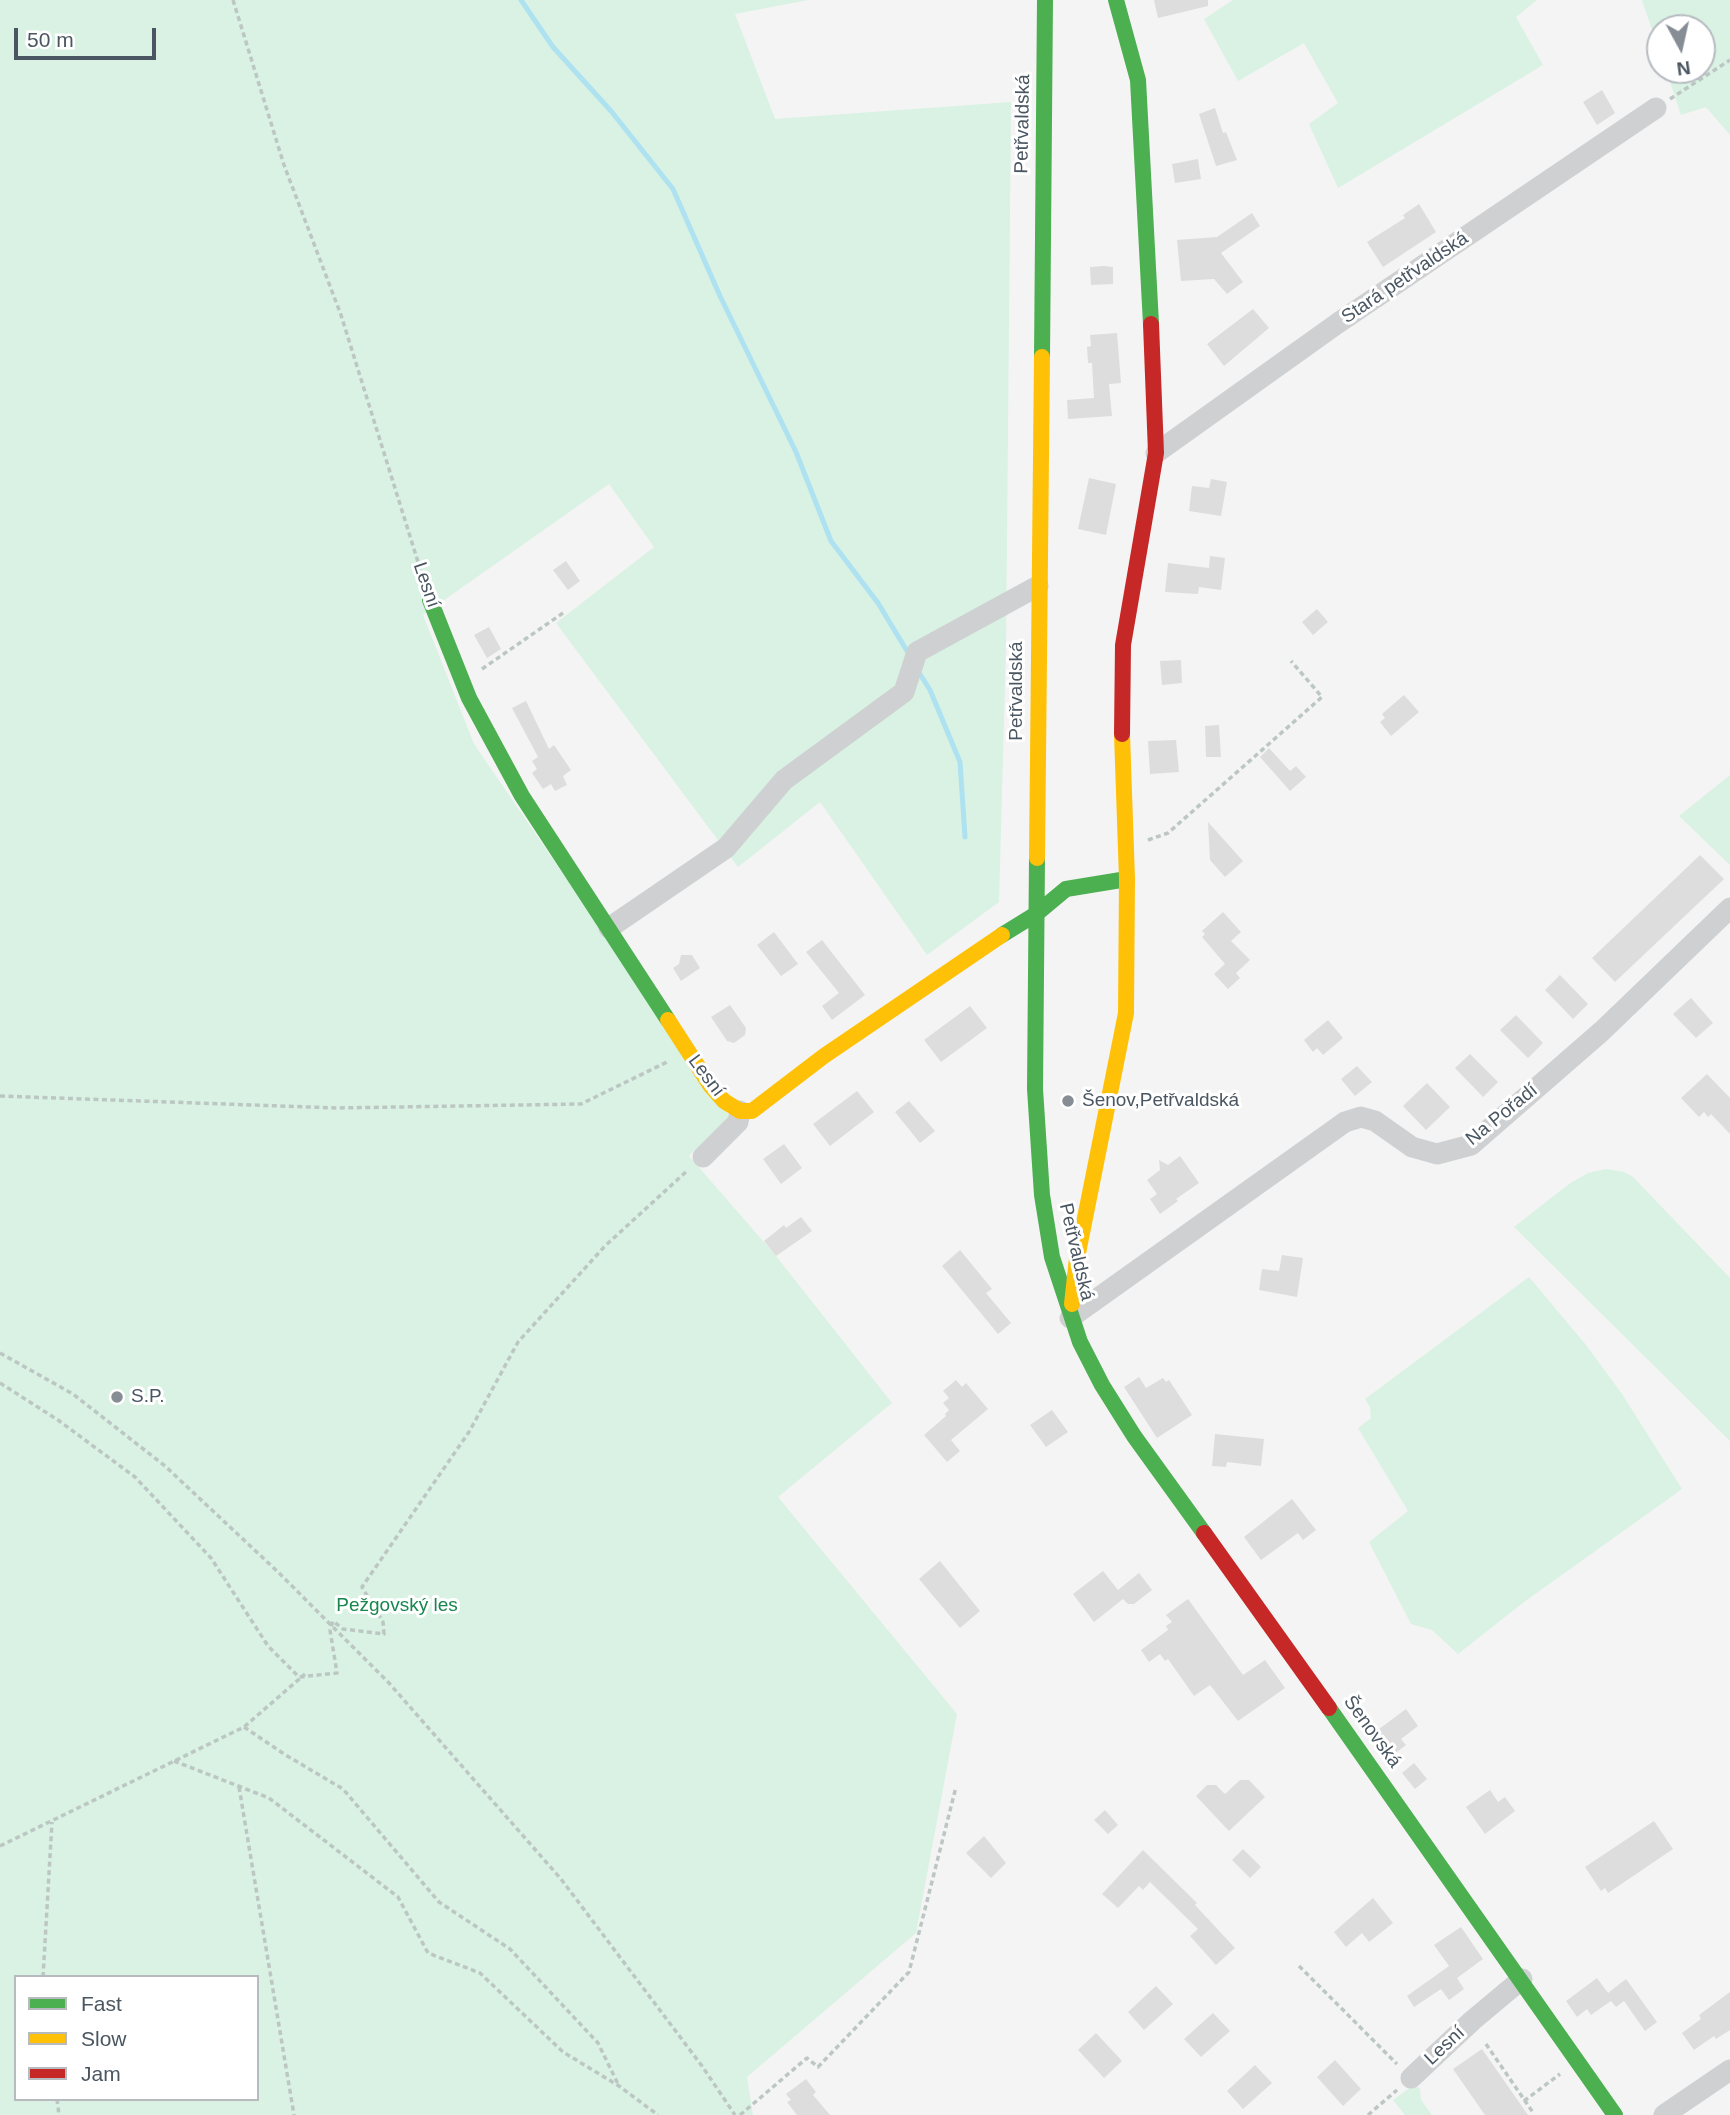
<!DOCTYPE html>
<html>
<head>
<meta charset="utf-8">
<style>
  body { margin:0 }
  #map { position:relative; width:1730px; height:2115px; overflow:hidden; background:#f4f4f4; font-family:Arial,sans-serif }
  canvas { display:block }
  .legend { position:absolute; left:14px; top:1975px; width:245px; height:126px; box-sizing:border-box; background:#fff; border:2px solid #b7bbc0; margin:0; padding:9px 12px; list-style:none; font-size:21px; color:#4a5661 }
  .legend li { display:flex; align-items:center; gap:14px; height:35px }
  .legend b { width:35px; border:2px solid #b7bbc0 }
  .north { position:absolute; left:1646px; top:14px; width:70px; height:70px; box-sizing:border-box; background:#fff; border:2px solid #b7bbc0; border-radius:50%; rotate:172deg; font-size:19px; font-weight:700; line-height:28px; text-align:center; color:#4a5661 }
  .north::after { content:''; display:block; margin:auto; width:24px; height:32px; background:#868d94; clip-path:polygon(50% 0,100% 100%,50% 72%,0 100%) }
  .scale { position:absolute; left:14px; top:28px; width:142px; height:32px; box-sizing:border-box; border:4px solid #4a5661; border-top:0; padding-left:9px; font-size:21px; line-height:24px; white-space:nowrap; color:#4a5661; -webkit-text-stroke:5px #fff; paint-order:stroke }
</style>
</head>
<body>
<div id="map">
<canvas width="1730" height="2115"></canvas>
<ul class="legend">
<li><b style="height:9px;background:#4caf50"></b>Fast</li>
<li><b style="height:9px;background:#ffc107"></b>Slow</li>
<li><b style="height:9px;background:#c62828"></b>Jam</li>
</ul>
<div class="north">N</div>
<div class="scale">50 m</div>
</div>
<script>
const ctx = document.querySelector('canvas').getContext('2d');
ctx.lineJoin = 'round';
function fill(path, color) { ctx.fillStyle = color; ctx.fill(path, 'evenodd'); }
const toPath = rows => new Path2D(rows.map(r => 'M' + r).join(''));
function strokePath(path, color, width, dash) { ctx.strokeStyle = color; ctx.lineWidth = width; ctx.lineCap = dash ? 'butt' : 'round'; ctx.setLineDash(dash || []); ctx.stroke(path); }
function write(font, color, halo, rows, align = 'center') {
  ctx.font = font + ' Arial,sans-serif'; ctx.lineWidth = 6; ctx.setLineDash([]); ctx.textBaseline = 'middle'; ctx.strokeStyle = halo; ctx.fillStyle = color; for (const [text, x, y, turn = 0] of rows) {
    ctx.save(); ctx.translate(x, y); ctx.rotate((+turn || 0) * Math.PI / 180); ctx.textAlign = isNaN(turn) ? turn : align; if (halo) ctx.strokeText(text, 0, 0); ctx.fillText(text, 0, 0); ctx.restore();
  }
}
const green = toPath([
  [0,0,808,0,735,14,775,119,1011,102,1006,647,999,902,927,955,820,802,738,867,556,623,654,547,609,484,423,615,474,744,729,1116,689,1156,776,1256,892,1403,778,1497,957,1714,916,1933,747,2077,753,2115,0,2115],
  [16,1977,257,1977,257,2099,16,2099],
  [1233,0,1537,0,1516,17,1543,65,1338,188,1309,124,1338,103,1304,43,1238,81,1204,19],
  [1642,0,1730,0,1730,135,1706,107,1681,115,1666,70,1702,70,1702,28,1660,28,1660,53],
  [1730,775,1730,865,1679,816],
  [1606,1169,1624,1172,1633,1177,1730,1278,1730,1441,1514,1227,1569,1184,1588,1173],
  [1529,1277,1586,1345,1622,1394,1682,1489,1524,1602,1458,1654,1432,1630,1411,1624,1369,1542,1408,1511,1358,1428,1371,1418,1370,1407,1365,1399],
  [1415,2084,1420,2089,1421,2100,1432,2115,1405,2115,1393,2100]
]);
const stream = toPath([
  [521,0,553,47,611,111,673,189,720,296,796,452,831,541,878,603,910,656],
  [918,671,930,690,960,762,965,837]
]);
const building = toPath([
  [1154,0,1208,0,1208,6,1158,18],
  [1602,90,1615,113,1597,125,1583,102],
  [1215,108,1223,133,1226,132,1237,160,1216,166,1199,114],
  [1198,159,1201,179,1175,183,1172,164],
  [1419,204,1436,232,1383,267,1367,242,1405,218,1403,215],
  [1252,213,1260,226,1221,253,1243,282,1227,294,1214,279,1181,281,1177,240,1217,237],
  [1104,266,1113,267,1113,284,1091,285,1090,267],
  [1253,309,1269,328,1224,366,1207,344],
  [1117,333,1121,383,1109,384,1112,416,1068,419,1067,400,1094,398,1092,363,1088,363,1087,347,1091,346,1090,335],
  [1089,478,1116,484,1106,535,1078,529],
  [1211,479,1227,482,1221,516,1189,511,1192,486,1209,488],
  [1210,556,1225,558,1221,590,1199,587,1198,594,1165,592,1168,563,1209,568],
  [566,561,580,581,568,590,553,570],
  [1317,609,1328,622,1313,635,1302,622],
  [489,627,501,649,487,658,474,635],
  [1181,660,1182,683,1162,685,1160,661],
  [1404,695,1419,712,1391,736,1380,722,1385,718,1382,714],
  [526,701,549,749,554,745,571,770,563,776,567,785,555,791,551,784,543,789,532,773,537,769,532,761,538,757,512,708],
  [1219,725,1221,757,1206,757,1205,726],
  [1176,740,1179,772,1150,774,1148,741],
  [1269,748,1290,771,1296,766,1306,777,1290,791,1260,757],
  [1208,822,1243,861,1225,877,1210,860],
  [1700,855,1724,879,1615,982,1592,958],
  [1223,912,1241,932,1231,941,1250,960,1236,973,1240,978,1228,989,1214,974,1225,964,1202,937,1205,934,1202,931],
  [774,932,798,964,781,976,757,945],
  [822,940,865,995,832,1020,822,1006,839,993,806,952],
  [681,955,692,955,700,968,681,981,673,968,679,964],
  [1560,975,1588,1004,1573,1019,1545,990],
  [1691,998,1713,1023,1696,1038,1673,1014],
  [730,1005,746,1028,745,1035,734,1043,727,1041,711,1017],
  [970,1006,987,1028,941,1062,924,1040],
  [1516,1015,1543,1043,1528,1058,1500,1030],
  [1328,1020,1343,1038,1323,1055,1317,1048,1313,1052,1304,1040],
  [1470,1054,1498,1082,1483,1097,1455,1068],
  [1357,1066,1372,1082,1355,1096,1341,1079],
  [1707,1074,1730,1098,1730,1134,1711,1114,1708,1117,1704,1112,1699,1117,1681,1098],
  [1427,1083,1450,1107,1426,1130,1403,1106],
  [857,1091,874,1112,830,1146,813,1124],
  [909,1101,935,1131,920,1143,895,1112],
  [784,1144,802,1168,781,1184,763,1159],
  [1180,1156,1199,1183,1176,1199,1178,1201,1160,1214,1150,1199,1157,1194,1147,1180,1160,1170,1159,1160,1168,1165],
  [801,1217,812,1231,776,1256,764,1241,784,1225,786,1228],
  [960,1250,992,1289,986,1293,1011,1323,998,1334,942,1266],
  [1282,1255,1303,1258,1297,1297,1259,1290,1262,1269,1279,1271],
  [1139,1377,1146,1388,1163,1378,1166,1382,1169,1380,1192,1415,1157,1438,1124,1387],
  [956,1380,962,1387,966,1383,988,1409,951,1440,960,1451,947,1462,924,1435,946,1416,945,1414,949,1410,943,1403,949,1398,943,1391],
  [1052,1410,1068,1432,1046,1447,1030,1425],
  [1215,1434,1264,1439,1261,1466,1227,1462,1226,1467,1212,1466],
  [1292,1499,1316,1530,1303,1540,1298,1533,1261,1560,1244,1537],
  [940,1561,980,1611,960,1628,919,1579],
  [1103,1571,1118,1590,1139,1573,1152,1590,1134,1604,1128,1604,1123,1599,1094,1622,1073,1594],
  [1188,1599,1243,1675,1265,1660,1285,1688,1238,1721,1210,1685,1194,1696,1168,1659,1165,1661,1160,1654,1149,1662,1141,1650,1168,1630,1166,1626,1172,1622,1166,1615],
  [1406,1709,1418,1726,1401,1739,1406,1745,1393,1755,1375,1732],
  [1414,1763,1427,1779,1415,1789,1402,1773],
  [1240,1780,1249,1780,1265,1797,1229,1831,1196,1796,1207,1785,1216,1785,1225,1794],
  [1490,1790,1498,1802,1505,1797,1515,1811,1485,1834,1466,1807],
  [1105,1810,1118,1825,1108,1834,1094,1820],
  [1654,1821,1673,1849,1608,1893,1605,1888,1601,1891,1585,1867],
  [984,1836,1006,1863,991,1878,966,1853],
  [1243,1849,1261,1867,1250,1878,1232,1860],
  [1143,1850,1197,1903,1195,1905,1235,1948,1216,1965,1190,1936,1198,1929,1150,1882,1143,1890,1139,1886,1118,1908,1102,1894],
  [1373,1898,1393,1923,1369,1942,1362,1933,1346,1947,1334,1932],
  [1461,1927,1483,1959,1457,1978,1464,1989,1449,2000,1441,1989,1414,2007,1407,1996,1449,1966,1434,1945],
  [1597,1978,1608,1993,1626,1979,1657,2022,1645,2031,1624,2001,1616,2007,1611,2001,1591,2015,1587,2009,1577,2017,1566,2001],
  [1156,1986,1173,2004,1144,2030,1128,2012],
  [1730,1992,1730,2030,1716,2039,1714,2036,1694,2050,1682,2033,1701,2019,1699,2015],
  [1213,2013,1230,2031,1201,2057,1184,2039],
  [1096,2033,1122,2061,1104,2078,1078,2050],
  [1482,2049,1528,2115,1485,2115,1453,2069],
  [1335,2060,1361,2089,1343,2106,1317,2077],
  [1255,2065,1272,2083,1243,2109,1227,2091],
  [806,2079,816,2092,813,2095,830,2115,797,2115,787,2102,791,2100,786,2094]
]);
const path = toPath([
  [233,0,284,165,341,315,423,578],
  [1670,99,1730,60],
  [482,669,563,613],
  [1148,840,1168,833,1322,697,1291,661],
  [0,1096,337,1108,581,1104,667,1062],
  [0,1353,73,1394,165,1466,278,1572,389,1683,561,1879,702,2066,735,2115],
  [0,1383,58,1420,135,1477,211,1558,268,1646,299,1677,337,1673,330,1630,333,1621,343,1629,384,1634,383,1622,362,1587,469,1432,518,1342,605,1246,688,1170],
  [244,1727,284,1754,343,1789,439,1902,510,1949,598,2043,619,2086],
  [174,1761,269,1798,398,1897,428,1953,480,1973,563,2052,619,2086,658,2115],
  [239,1787,294,2115],
  [0,1846,244,1727,305,1674],
  [1299,1966,1397,2064],
  [43,1977,52,1822],
  [1486,2044,1534,2114],
  [57,2099,59,2115],
  [1524,2101,1560,2074],
  [740,2115,807,2058,818,2067,909,1972,956,1787],
  [1368,2115,1397,2090]
]);
const street = toPath([
  [1156,453,1338,323,1656,108],
  [609,928,726,848,784,780,904,692,917,652,1038,586],
  [703,1157,738,1122,740,1111],
  [1070,1318,1345,1122,1361,1117,1375,1121,1412,1147,1437,1154,1471,1145,1602,1031,1730,908],
  [1411,2078,1473,2020,1522,1979],
  [1664,2115,1730,2070]
]);
const fast = toPath([
  [1116,0,1138,80,1151,324],
  [1042,357,1045,0],
  [430,600,469,698,522,796,668,1020],
  [1037,858,1035,1089,1042,1195,1052,1257,1080,1342,1102,1385,1134,1436,1204,1533],
  [1002,935,1036,914,1066,889,1127,879],
  [1329,1708,1615,2115]
]);
const slow = toPath([
  [1037,858,1042,357],
  [668,1020,710,1085,724,1101,740,1111,752,1111,824,1056,1002,935],
  [1072,1304,1077,1258,1126,1013,1127,879,1122,734]
]);
const jam = toPath([
  [1122,734,1123,645,1156,453,1151,324],
  [1204,1533,1329,1708]
]);
const markers = [
  [1068,1101,7,"#868d94"],
  [117,1397,7,"#868d94"]
];
const streetNames = [
  ["Petřvaldská",1023,124,-89],
  ["Stará petřvaldská",1405,278,-34],
  ["Lesní",426,585,71],
  ["Petřvaldská",1017,691,-90],
  ["Lesní",706,1076,53],
  ["Na Pořadí",1502,1115,-39],
  ["Petřvaldská",1076,1252,77],
  ["Šenovská",1372,1732,54],
  ["Lesní",1445,2046,-43]
];
const poiNames = [
  ["Šenov,Petřvaldská",1082,1101],
  ["S.P.",131,1397]
];
const parkNames = [
  ["Pežgovský les",397,1606]
];
fill(green, '#d9f2e3');
strokePath(stream, '#aee2f0', 5);
fill(building, '#ddddde');
strokePath(path, '#bcc7c4', 3.5, [5, 3.5]);
strokePath(street, '#ced0d2', 21);
strokePath(fast, '#4caf50', 16);
strokePath(slow, '#ffc107', 16);
strokePath(jam, '#c62828', 16);
for (const [x, y, r, color] of markers) { const dot = new Path2D(); dot.arc(x, y, r, 0, 2 * Math.PI); ctx.fillStyle = color; ctx.fill(dot); strokePath(dot, '#fff', 2.5); }
write('19px', '#4a5661', '#fff', streetNames);
write('19px', '#4a5661', '#fff', poiNames, 'left');
write('19px', '#17864f', '#fff', parkNames);
</script>
</body>
</html>
